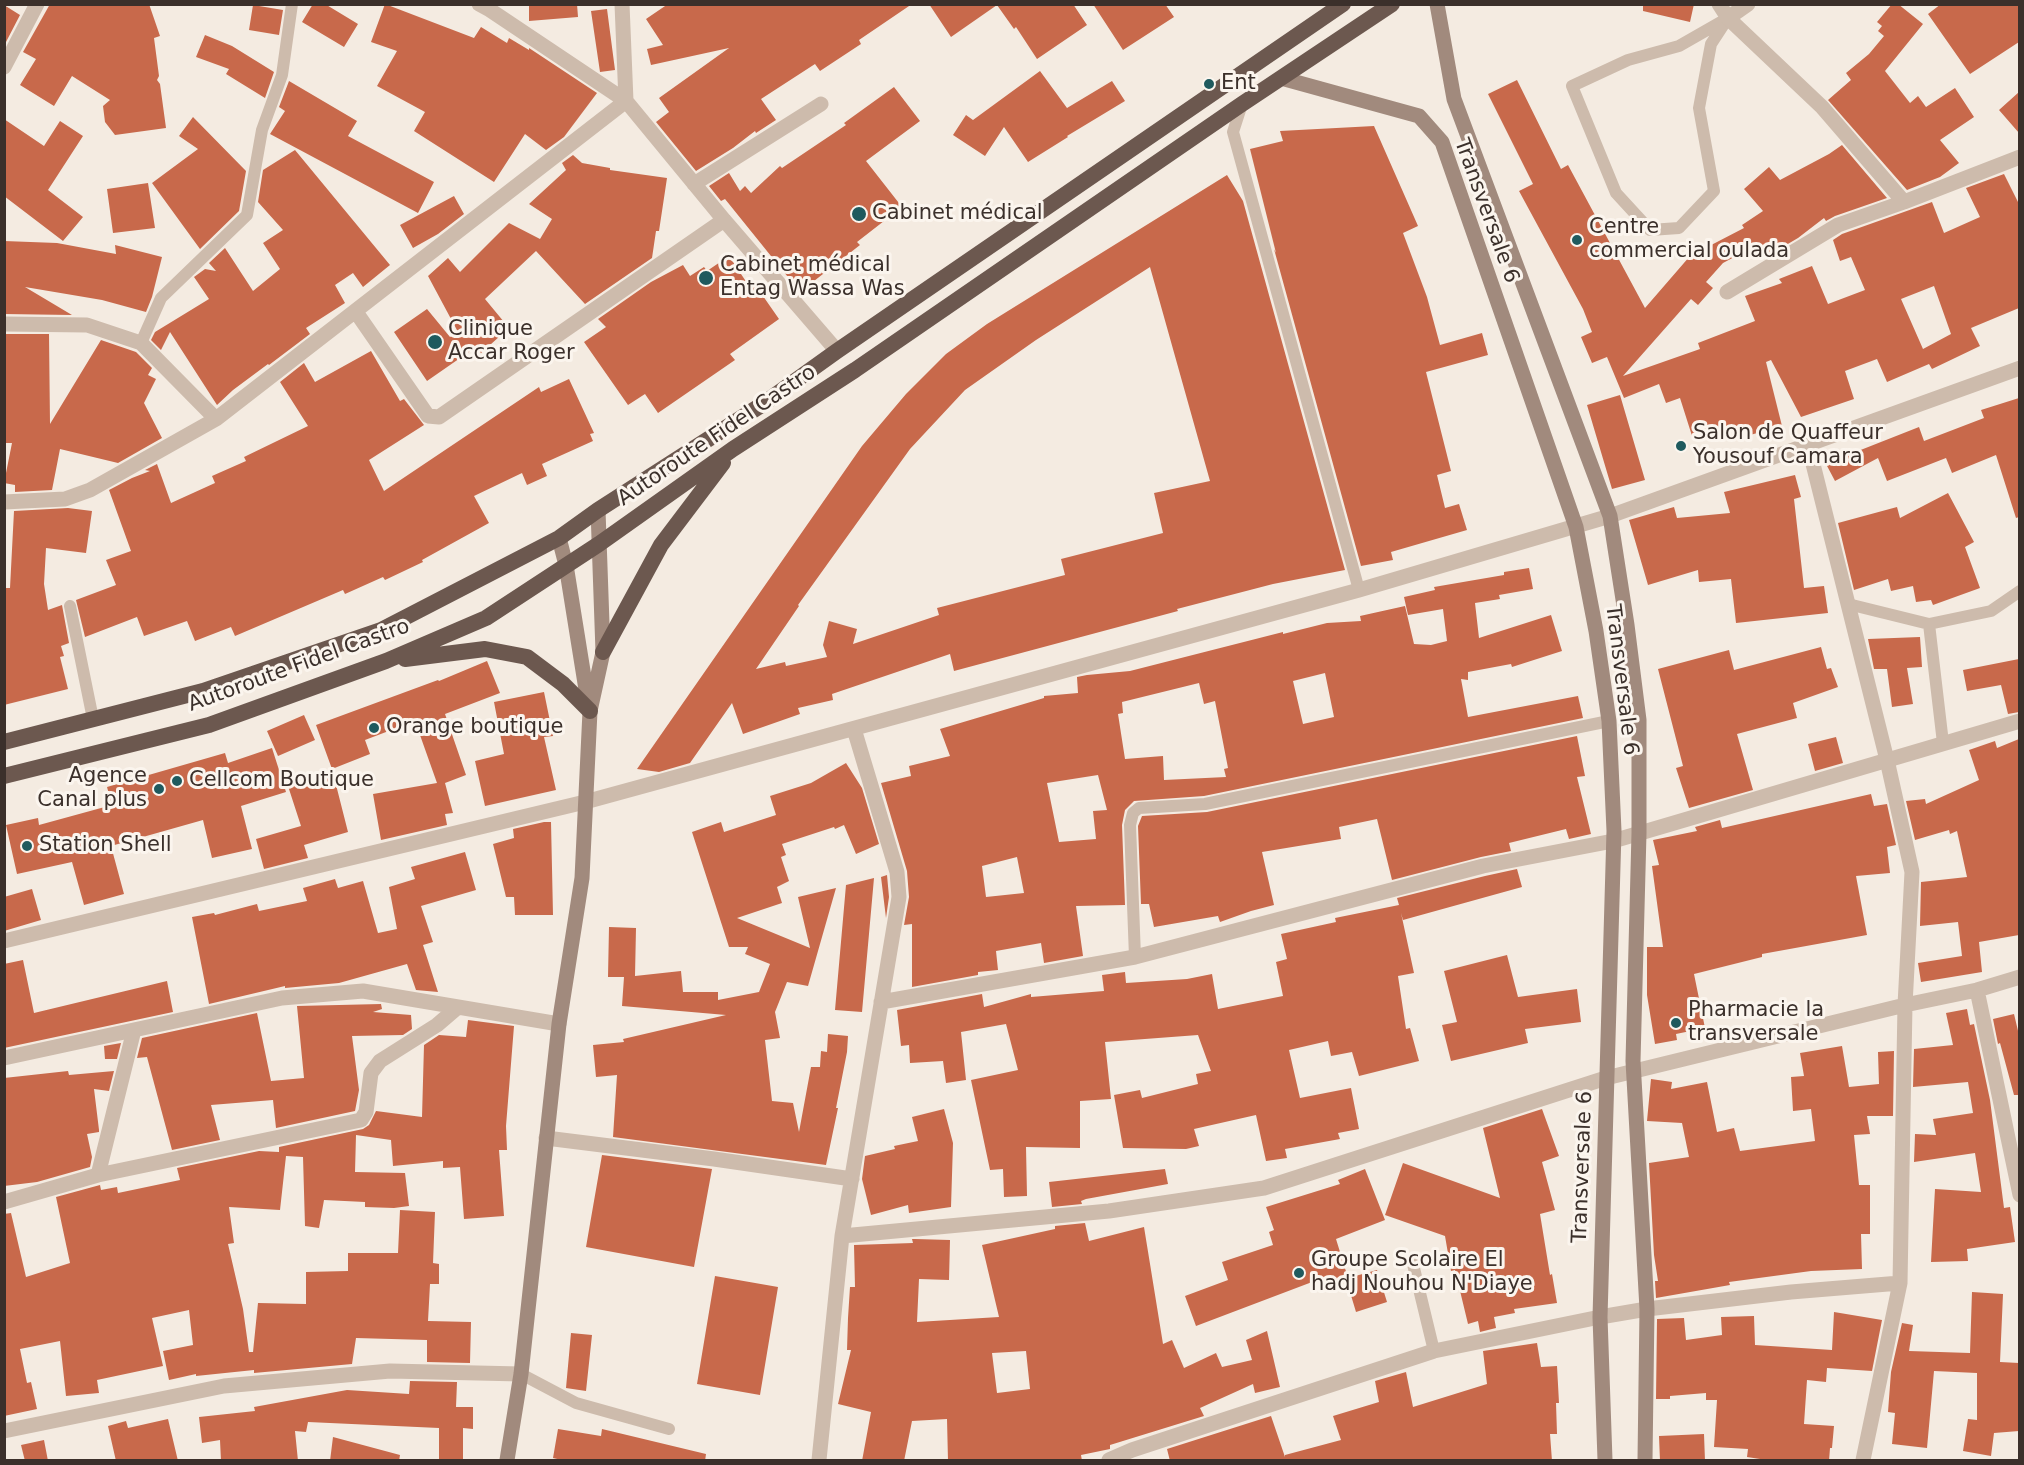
<!DOCTYPE html>
<html>
<head>
<meta charset="utf-8">
<style>
  body { margin:0 }
  #map { position:relative; width:2024px; height:1465px; overflow:hidden; background:#f4ebe1; font-family:"DejaVu Sans",sans-serif }
  canvas { display:block }
  .frame { position:absolute; inset:0; border:6px solid #3b302b; pointer-events:none }
</style>
</head>
<body>
<div id="map">
<canvas width="2024" height="1465"></canvas>
<div class="frame"></div>
</div>
<script>
const ctx = document.querySelector('canvas').getContext('2d');
ctx.lineJoin = 'round';
function fill(path, color) { ctx.fillStyle = color; ctx.fill(path, 'evenodd'); }
const toPath = rows => new Path2D(rows.map(r => 'M' + r).join(''));
function strokePath(path, color, width, dash) { ctx.strokeStyle = color; ctx.lineWidth = width; ctx.lineCap = dash ? 'butt' : 'round'; ctx.setLineDash(dash || []); ctx.stroke(path); }
function write(font, color, halo, rows, align = 'center') {
  ctx.font = font + ' "DejaVu Sans",sans-serif'; ctx.lineWidth = 6; ctx.setLineDash([]); ctx.textBaseline = 'middle'; ctx.strokeStyle = halo; ctx.fillStyle = color; for (const [text, x, y, turn = 0] of rows) {
    ctx.save(); ctx.translate(x, y); ctx.rotate((+turn || 0) * Math.PI / 180); ctx.textAlign = isNaN(turn) ? turn : align; if (halo) ctx.strokeText(text, 0, 0); ctx.fillText(text, 0, 0); ctx.restore();
  }
}
const building = toPath([
  [50,4,149,4,160,36,154,38,159,76,157,80,160,84,166,128,115,135,105,122,103,106,110,100,72,76,54,106,20,85,36,59,23,52],
  [313,4,325,4,358,24,344,47,302,22],
  [385,4,474,38,481,27,507,43,509,38,529,50,529,48,597,93,564,137,546,150,525,134,494,182,414,131,425,112,377,86,397,51,371,42],
  [529,4,577,4,578,17,529,21],
  [668,4,912,4,859,40,861,44,820,71,815,64,761,99,776,120,756,133,755,131,733,148,696,171,656,122,669,112,659,98,729,48,651,65,647,49,663,45,646,19],
  [929,4,1073,4,1087,25,1037,59,1016,27,1014,29,997,5,951,37],
  [1093,4,1165,4,1174,17,1123,50],
  [1643,4,1694,4,1690,22,1643,11],
  [1892,4,1898,4,1923,24,1885,71,1910,103,1918,96,1926,107,1955,88,1974,117,1940,140,1959,163,1940,177,1907,190,1828,100,1851,80,1846,73,1869,54,1884,36,1878,31,1882,26,1877,22],
  [1941,4,2019,4,2019,42,1970,74,1928,14],
  [4,5,20,15,6,42,4,41],
  [253,5,283,10,279,35,249,30],
  [607,9,615,70,600,72,591,11],
  [205,35,232,46,274,72,265,98,226,74,229,69,196,57],
  [1040,71,1067,108,1112,81,1125,101,1067,136,1068,137,1028,162,1004,127,985,156,953,135,966,115,973,120],
  [1517,80,1561,169,1568,165,1645,308,1690,256,1744,228,1742,225,1763,211,1744,189,1769,167,1780,180,1829,154,1842,145,1887,198,1835,216,1826,221,1824,218,1798,238,1764,258,1755,246,1723,263,1706,282,1713,288,1698,305,1691,299,1623,376,1700,349,1698,343,1755,321,1745,296,1782,283,1779,279,1812,266,1828,304,1865,290,1851,257,1840,261,1833,240,1842,234,1932,202,1944,233,1980,217,1966,188,2004,174,2019,204,2019,308,1971,328,1980,346,1932,369,1929,364,1887,382,1877,359,1845,371,1854,399,1801,417,1771,360,1766,362,1782,426,1736,439,1732,427,1693,439,1680,398,1666,403,1659,384,1624,398,1607,357,1592,363,1581,337,1592,332,1583,309,1519,191,1533,184,1488,94],
  [1934,286,1951,334,1923,349,1901,299],
  [289,81,357,121,348,136,434,182,418,213,270,134,285,111,279,107],
  [894,87,920,121,866,161,902,207,857,242,860,245,800,292,725,199,721,201,709,186,729,173,740,191,745,186,751,193,780,166,782,168,846,125,844,123],
  [2019,92,2019,133,1999,110],
  [193,117,246,171,239,211,200,249,152,183,198,149,179,136],
  [4,119,44,146,60,121,83,136,48,190,83,217,63,241,4,196],
  [1374,126,1418,226,1403,233,1427,297,1440,345,1482,333,1488,355,1426,372,1451,471,1437,475,1445,508,1459,504,1467,530,1391,552,1393,560,1361,566,1274,249,1276,253,1250,149,1283,141,1280,131],
  [295,150,390,265,363,287,353,273,335,285,345,303,306,328,310,334,269,365,268,364,233,390,217,405,170,332,161,350,151,340,155,332,209,299,194,277,205,269,216,271,209,263,225,248,253,291,280,269,263,243,283,230,258,202,263,170],
  [573,155,582,163,610,168,610,170,667,178,659,231,656,231,652,258,585,304,536,251,485,299,509,328,481,353,476,347,427,381,394,332,427,309,450,337,458,332,428,276,448,258,460,272,509,223,540,239,552,219,529,204,566,170,562,163],
  [1227,175,1243,201,1345,570,1273,584,1177,609,1178,611,954,671,950,654,832,694,833,700,798,708,800,714,743,734,732,703,690,763,659,772,637,769,862,446,906,394,946,354,987,324],
  [1150,267,1210,481,1154,493,1163,533,1061,559,1065,575,937,608,939,615,853,644,857,629,829,621,823,645,827,657,786,666,785,662,756,669,799,606,798,605,910,449,965,390,1036,340],
  [148,183,155,228,113,233,107,189],
  [454,196,464,214,438,234,413,248,400,225],
  [4,241,57,243,116,254,115,245,162,257,152,297,146,312,102,300,25,287,72,315,4,314],
  [729,256,751,289,756,286,779,319,730,354,735,360,658,413,645,394,628,405,584,342,606,327,598,319,651,282,683,265,690,276,704,267,707,271],
  [4,334,49,334,50,424,101,340,136,352,152,368,148,375,156,379,144,403,162,438,118,463,60,449,52,490,15,492,15,485,4,483,12,443,6,443],
  [371,351,400,401,404,399,424,425,369,460,384,491,539,387,541,392,569,379,594,433,590,434,593,441,542,464,547,476,527,485,522,473,474,496,489,523,422,560,423,562,385,580,383,577,345,594,343,590,235,636,231,627,195,641,187,621,144,636,137,617,85,637,76,600,116,585,106,560,131,551,109,490,132,478,150,471,145,470,157,464,171,503,215,483,212,476,246,461,244,457,308,426,280,382,304,363,315,382],
  [1620,395,1645,480,1612,489,1587,405],
  [2019,398,2019,517,2016,518,1996,455,1952,473,1946,458,1887,481,1878,458,1835,481,1826,464,1851,450,1853,453,1919,427,1924,441,1984,418,1981,410],
  [1795,475,1801,497,1794,499,1804,588,1824,586,1828,613,1736,623,1731,579,1699,582,1698,570,1648,585,1629,520,1674,507,1677,518,1730,513,1724,492],
  [1948,493,1974,542,1965,547,1980,588,1933,605,1931,600,1916,602,1913,586,1891,591,1888,579,1854,590,1838,523,1897,507,1900,518],
  [68,508,92,511,86,553,46,548,44,584,48,610,62,605,69,643,61,646,64,656,60,657,68,689,4,705,4,588,10,588,14,511],
  [1529,568,1533,589,1499,595,1500,599,1475,603,1479,638,1551,615,1562,651,1512,667,1511,664,1468,672,1468,680,1461,679,1468,717,1578,696,1583,718,1204,796,1134,801,1125,810,1122,825,1125,905,1076,906,1083,956,1044,963,1041,943,996,951,998,970,978,972,978,975,912,987,912,924,904,925,909,897,907,871,881,783,911,776,909,766,950,756,940,729,1044,698,1044,696,1078,693,1077,677,1087,675,1130,671,1283,632,1283,634,1327,623,1361,621,1360,616,1405,606,1414,644,1431,645,1447,641,1443,609,1408,615,1404,597,1435,590,1434,587,1504,575,1504,572],
  [1325,673,1334,717,1303,724,1293,681],
  [1199,683,1204,704,1215,701,1228,768,1224,769,1226,777,1164,780,1163,756,1125,759,1118,714,1123,713,1122,702],
  [1098,775,1107,810,1093,811,1096,839,1059,842,1047,783],
  [1017,857,1024,893,986,897,982,866],
  [1920,637,1922,667,1907,668,1913,704,1892,707,1887,669,1874,669,1868,639],
  [1821,647,1827,669,1831,668,1838,687,1793,703,1797,718,1737,734,1753,790,1689,808,1676,768,1683,766,1658,669,1729,650,1734,670],
  [2019,659,2019,712,2008,714,2001,685,1967,691,1963,670],
  [487,661,500,693,445,714,466,775,445,783,453,813,445,814,447,825,381,840,373,794,437,783,415,721,365,740,370,754,332,769,316,725,438,680,439,681],
  [544,692,553,736,544,737,556,790,485,806,475,761,504,754,494,702],
  [304,715,315,740,278,756,267,731],
  [1577,736,1585,776,1577,777,1591,834,1569,839,1566,829,1509,843,1511,851,1481,857,1392,880,1377,819,1339,827,1341,839,1262,852,1274,905,1251,911,1220,922,1218,916,1154,927,1149,904,1141,904,1138,826,1142,816,1207,812],
  [1836,737,1843,763,1815,771,1808,744],
  [2019,739,2019,935,1979,942,1982,972,1921,982,1918,963,1962,956,1958,922,1920,926,1921,882,1967,877,1957,831,1950,834,1949,830,1915,840,1906,801,1925,799,1926,804,1979,780,1969,750,1995,741,1997,748],
  [272,748,286,792,241,806,252,849,212,858,203,820,111,846,124,894,84,905,72,862,17,874,6,825,38,818,39,825,112,805,107,787,225,753,228,763],
  [846,763,862,788,879,844,856,854,844,825,835,829,834,827,782,844,786,855,781,857,789,881,777,887,782,903,737,918,810,948,798,897,836,888,808,986,787,982,775,1012,780,1038,765,1040,772,1101,793,1103,799,1132,811,1067,820,1067,821,1051,827,1052,828,1034,848,1036,847,1052,836,1108,838,1108,826,1165,613,1137,617,1075,596,1077,593,1045,624,1042,623,1039,726,1015,622,1006,624,977,608,977,609,927,636,928,635,976,681,971,683,992,718,992,718,1000,759,992,770,964,745,954,748,947,729,947,692,832,721,822,724,832,776,815,770,796,811,783],
  [333,773,348,832,304,845,308,858,264,869,256,839,301,826,288,786],
  [1871,794,1874,806,1887,804,1896,845,1887,847,1890,873,1856,876,1867,935,1762,954,1762,957,1694,974,1705,1028,1676,1034,1677,1040,1655,1044,1647,995,1647,947,1663,947,1652,866,1659,865,1653,840,1697,831,1695,827,1720,820,1722,828],
  [544,822,551,822,553,915,515,915,514,897,506,897,493,844,514,838,513,829],
  [465,852,476,890,421,906,433,942,423,945,438,992,416,990,407,964,339,983,285,988,285,986,209,1004,192,917,214,913,215,915,257,904,259,911,307,901,303,888,335,879,338,888,363,881,378,933,397,929,389,887,415,879,411,867],
  [1517,869,1522,887,1403,920,1401,913,1414,973,1398,976,1406,1029,1410,1028,1419,1061,1359,1076,1352,1052,1331,1056,1328,1041,1289,1050,1300,1098,1351,1088,1359,1129,1338,1133,1340,1139,1285,1149,1287,1158,1266,1161,1256,1115,1194,1129,1199,1146,1186,1149,1123,1148,1114,1095,1140,1090,1142,1098,1198,1084,1196,1074,1211,1071,1198,1035,1105,1042,1111,1099,1080,1101,1080,1148,1026,1147,1027,1196,1004,1197,1003,1169,990,1170,971,1080,1018,1070,1006,1024,961,1032,966,1080,946,1083,943,1061,910,1063,909,1045,901,1046,897,1010,982,994,984,1007,1031,994,1031,997,1104,991,1102,975,1125,972,1126,983,1187,979,1212,974,1218,1009,1283,996,1276,962,1287,959,1281,934,1336,922,1335,918,1399,905,1397,898,1485,876],
  [887,875,889,897,886,918,881,877],
  [874,878,862,1012,835,1010,846,885],
  [32,889,41,920,4,931,4,897],
  [1507,955,1518,997,1577,989,1581,1022,1525,1029,1528,1043,1451,1061,1442,1025,1457,1022,1444,971],
  [23,960,34,1013,167,981,173,1012,4,1048,4,964],
  [381,1004,382,1009,373,1012,411,1015,412,1029,403,1035,352,1036,359,1090,355,1111,276,1128,273,1100,211,1105,220,1140,172,1150,147,1057,137,1058,142,1038,257,1013,271,1081,304,1078,297,1006],
  [1967,1009,1970,1025,1974,1024,1990,1100,2004,1208,2010,1207,2015,1242,1967,1249,1968,1261,1931,1262,1935,1189,1981,1192,1975,1153,1914,1162,1915,1134,1936,1135,1933,1119,1973,1113,1968,1082,1913,1087,1914,1049,1953,1045,1946,1013],
  [2014,1014,2019,1035,2019,1095,2014,1095,2000,1043,1998,1044,1993,1019],
  [468,1020,514,1026,506,1126,507,1150,499,1150,504,1216,464,1219,460,1167,443,1168,443,1161,393,1166,391,1140,356,1135,355,1172,405,1173,409,1206,394,1208,365,1207,365,1202,324,1200,319,1228,305,1226,303,1157,286,1156,280,1210,229,1207,234,1243,228,1244,243,1309,249,1352,253,1352,258,1303,306,1304,306,1272,348,1271,348,1253,398,1253,400,1210,435,1212,433,1263,439,1264,439,1284,430,1284,428,1321,471,1322,470,1363,427,1362,427,1340,356,1338,352,1364,254,1373,254,1370,196,1376,196,1374,169,1380,163,1351,193,1345,189,1310,152,1318,163,1366,97,1380,99,1393,66,1396,60,1341,20,1349,27,1383,31,1382,37,1409,4,1416,4,1214,11,1213,26,1277,70,1263,56,1197,100,1185,101,1190,117,1187,118,1193,180,1180,177,1168,259,1151,279,1152,279,1147,363,1129,369,1125,376,1111,422,1117,424,1045,439,1035,466,1037],
  [121,1043,117,1059,105,1059,104,1046],
  [1842,1046,1849,1087,1879,1084,1878,1052,1894,1051,1893,1116,1867,1116,1870,1134,1854,1135,1859,1185,1870,1185,1870,1234,1861,1234,1862,1269,1811,1271,1729,1282,1730,1285,1656,1298,1655,1281,1658,1281,1654,1255,1649,1163,1689,1157,1682,1123,1647,1121,1651,1079,1672,1082,1671,1089,1707,1082,1717,1132,1734,1128,1740,1151,1815,1141,1811,1109,1793,1111,1791,1077,1804,1076,1800,1053],
  [68,1071,69,1075,114,1071,109,1091,94,1089,99,1130,99,1132,87,1134,92,1157,90,1167,37,1182,4,1186,4,1078],
  [944,1109,953,1143,951,1207,909,1213,908,1205,871,1215,862,1179,865,1156,895,1149,894,1146,918,1141,912,1117],
  [1542,1109,1559,1156,1542,1162,1555,1210,1540,1214,1550,1275,1552,1274,1557,1303,1514,1309,1515,1313,1494,1317,1496,1328,1480,1332,1478,1321,1468,1324,1455,1270,1451,1271,1445,1236,1385,1215,1403,1163,1500,1198,1483,1128],
  [602,1155,712,1169,694,1267,586,1247],
  [1165,1169,1168,1184,1086,1199,1081,1201,1082,1204,1052,1207,1049,1182],
  [1365,1169,1385,1220,1336,1239,1348,1278,1377,1270,1387,1302,1356,1312,1347,1282,1327,1289,1324,1283,1322,1284,1320,1279,1196,1326,1185,1296,1228,1280,1222,1262,1273,1245,1269,1232,1274,1230,1266,1207,1340,1184,1338,1180],
  [1085,1223,1089,1241,1144,1227,1163,1344,1172,1340,1184,1368,1216,1353,1222,1367,1252,1360,1246,1340,1267,1331,1280,1387,1255,1393,1253,1384,1200,1408,1204,1416,1110,1445,1110,1449,1081,1455,1082,1461,948,1461,947,1419,912,1421,904,1461,862,1461,871,1412,838,1404,851,1350,847,1350,848,1318,850,1287,855,1287,854,1245,913,1243,912,1239,915,1239,950,1240,949,1280,919,1279,917,1322,999,1317,982,1245,1055,1229,1055,1226],
  [1026,1351,1030,1389,997,1393,992,1353],
  [715,1276,778,1287,760,1395,697,1384],
  [1972,1292,2003,1294,2000,1362,2019,1363,2019,1431,1994,1433,1991,1456,1963,1451,1968,1419,1977,1420,1977,1373,1934,1371,1927,1448,1892,1444,1895,1413,1888,1412,1891,1372,1902,1323,1913,1325,1909,1351,1970,1353],
  [1834,1312,1882,1320,1872,1371,1827,1368,1826,1382,1807,1380,1804,1424,1834,1426,1832,1448,1830,1448,1829,1461,1773,1461,1747,1457,1748,1449,1714,1447,1717,1400,1706,1400,1706,1393,1670,1396,1670,1399,1656,1399,1657,1319,1684,1318,1686,1340,1722,1335,1721,1317,1754,1316,1755,1345,1832,1350],
  [571,1333,592,1335,586,1391,566,1388],
  [1537,1343,1541,1367,1557,1366,1559,1403,1556,1403,1557,1434,1550,1434,1552,1461,1170,1461,1167,1449,1271,1416,1285,1457,1285,1455,1341,1440,1333,1416,1379,1402,1375,1381,1406,1372,1413,1407,1487,1384,1483,1351],
  [410,1381,457,1382,456,1407,473,1407,473,1429,463,1428,463,1461,439,1461,439,1428,308,1422,306,1432,295,1431,298,1461,221,1461,220,1440,202,1443,199,1417,255,1411,254,1407,347,1390,409,1394],
  [168,1419,178,1461,116,1461,108,1426,126,1421,128,1428],
  [558,1429,601,1436,602,1429,706,1454,705,1461,566,1461,553,1458],
  [1704,1434,1705,1461,1660,1461,1659,1436],
  [333,1437,400,1455,399,1461,330,1461],
  [44,1440,48,1461,25,1461,21,1445]
]);
const service = toPath([
  [1728,18,1711,44,1699,108,1714,191,1679,228,1650,230,1616,193,1572,86,1628,60,1679,46,1728,18],
  [1242,104,1233,132,1359,590],
  [141,343,161,298,247,215,262,130,282,75,292,4],
  [1848,604,1929,624,1991,611,2020,591],
  [70,606,93,719],
  [1929,624,1943,743],
  [1135,957,1130,825,1133,813,1139,808,1205,804,1609,721],
  [1412,1260,1434,1351],
  [521,1374,576,1403,669,1429]
]);
const minor = toPath([
  [479,4,490,10,626,101,724,220,837,351],
  [1719,4,1728,18,1822,107,1904,202],
  [1728,18,1748,4],
  [4,67,37,4],
  [694,184,821,104],
  [1727,292,1838,225,1904,202,2020,157],
  [356,312,428,416,439,417,724,220],
  [4,324,87,325,141,343,216,419],
  [1808,444,1887,760,1912,872,1905,1005,1900,1283,1863,1460],
  [4,502,65,499,90,490,216,419,626,101,622,4],
  [4,941,585,802,1359,590,1610,516,2020,368],
  [1977,990,2020,1195],
  [881,1002,1135,957,1483,866,1613,841,2020,721],
  [4,1058,282,998,363,991,559,1024],
  [546,1138,714,1159,852,1179],
  [98,1175,134,1030],
  [4,1202,98,1175,361,1120,366,1112,371,1073,380,1061,437,1025,458,1007],
  [842,1236,1109,1211,1264,1188,1606,1078,1905,1005,1977,990,2020,977],
  [4,1431,224,1386,390,1371,521,1374],
  [819,1460,842,1236,899,897,897,872,854,729],
  [1109,1460,1132,1450,1434,1351,1600,1317,1647,1309,1791,1292,1900,1283]
]);
const secondary = toPath([
  [1437,4,1454,99,1610,516,1627,625,1639,720,1639,833,1633,1061,1647,1309,1645,1460],
  [1281,78,1419,116,1442,142,1576,527,1596,631,1609,721,1614,831,1600,1317,1605,1460],
  [559,538,566,565,588,702],
  [507,1460,521,1374,559,1024,582,878,590,711,603,652,598,510]
]);
const trunk = toPath([
  [603,652,661,545,723,463],
  [405,659,485,649,527,657,563,684,590,711],
  [4,742,203,691,381,630,559,538,598,510,763,404,837,351,1343,4],
  [4,776,209,725,386,661,486,618,599,544,733,449,855,370,1242,104,1392,4]
]);
const markers = [
  [1209,84,6,"#1f5a5e"],
  [859,214,8,"#1f5a5e"],
  [1577,240,6,"#1f5a5e"],
  [706,278,8,"#1f5a5e"],
  [435,342,8,"#1f5a5e"],
  [1681,446,6,"#1f5a5e"],
  [374,728,6,"#1f5a5e"],
  [177,781,6,"#1f5a5e"],
  [159,789,6,"#1f5a5e"],
  [27,846,6,"#1f5a5e"],
  [1676,1023,6,"#1f5a5e"],
  [1299,1273,6,"#1f5a5e"]
];
const poiNames = [
  ["Ent",1221,84],
  ["Cabinet médical",872,214],
  ["Centre",1589,228],
  ["commercial oulada",1589,252],
  ["Cabinet médical",720,266],
  ["Entag Wassa Was",720,290],
  ["Clinique",448,330],
  ["Accar Roger",448,354],
  ["Salon de Quaffeur",1693,434],
  ["Yousouf Camara",1693,458],
  ["Orange boutique",386,728],
  ["Agence",147,777,"right"],
  ["Canal plus",147,801,"right"],
  ["Cellcom Boutique",189,781],
  ["Station Shell",39,846],
  ["Pharmacie la",1688,1011],
  ["transversale",1688,1035],
  ["Groupe Scolaire El",1311,1261],
  ["hadj Nouhou N'Diaye",1311,1285]
];
const streetNames = [
  ["Transversale 6",1486,211,70],
  ["Autoroute Fidel Castro",717,436,-34],
  ["Autoroute Fidel Castro",299,666,-20],
  ["Transversale 6",1621,680,83],
  ["Transversale 6",1583,1167,-88]
];
fill(building, '#c8694b');
strokePath(service, '#cdbbac', 12);
strokePath(minor, '#cdbbac', 15);
strokePath(secondary, '#a18a7d', 15);
strokePath(trunk, '#6c584f', 16);
for (const [x, y, r, color] of markers) { const dot = new Path2D(); dot.arc(x, y, r, 0, 2 * Math.PI); ctx.fillStyle = color; ctx.fill(dot); strokePath(dot, '#fbf5ee', 2); }
write('21px', '#3b302b', '#fbf5ee', poiNames, 'left');
write('21px', '#3b302b', '#fbf5ee', streetNames);
</script>
</body>
</html>
